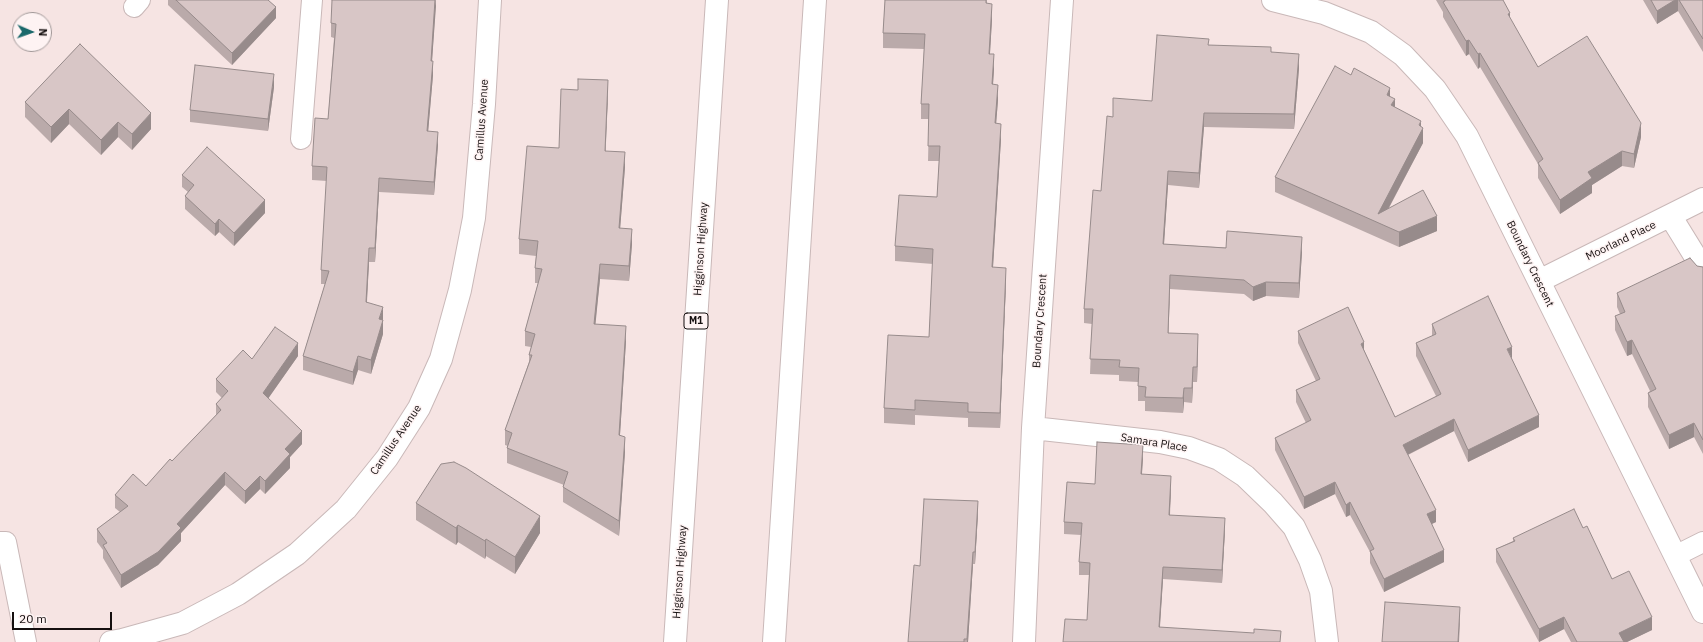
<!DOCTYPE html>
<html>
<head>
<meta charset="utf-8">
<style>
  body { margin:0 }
  #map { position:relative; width:1703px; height:642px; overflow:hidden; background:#f6e4e3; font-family:"IBM Plex Sans",sans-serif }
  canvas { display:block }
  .north { position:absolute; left:12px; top:12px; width:40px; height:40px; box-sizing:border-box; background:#fef3f3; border:1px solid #a19898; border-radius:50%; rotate:92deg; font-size:11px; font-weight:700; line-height:16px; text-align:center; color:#150f0f }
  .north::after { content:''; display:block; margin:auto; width:14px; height:18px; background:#1a686a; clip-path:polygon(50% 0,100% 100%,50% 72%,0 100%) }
  .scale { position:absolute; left:12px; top:612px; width:100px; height:18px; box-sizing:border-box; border:2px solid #150f0f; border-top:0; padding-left:5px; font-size:12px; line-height:14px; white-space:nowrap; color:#150f0f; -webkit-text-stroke:3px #fef3f3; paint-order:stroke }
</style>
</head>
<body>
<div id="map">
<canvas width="1703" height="642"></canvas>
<div class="north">N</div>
<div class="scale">20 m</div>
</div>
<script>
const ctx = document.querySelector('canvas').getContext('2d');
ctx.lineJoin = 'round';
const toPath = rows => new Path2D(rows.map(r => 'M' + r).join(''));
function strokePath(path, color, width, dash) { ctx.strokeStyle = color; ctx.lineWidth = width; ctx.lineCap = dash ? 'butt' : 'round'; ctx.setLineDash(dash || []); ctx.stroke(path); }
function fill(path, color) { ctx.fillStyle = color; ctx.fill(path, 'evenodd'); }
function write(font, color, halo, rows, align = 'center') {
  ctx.font = font + ' "IBM Plex Sans",sans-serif'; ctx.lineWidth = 3; ctx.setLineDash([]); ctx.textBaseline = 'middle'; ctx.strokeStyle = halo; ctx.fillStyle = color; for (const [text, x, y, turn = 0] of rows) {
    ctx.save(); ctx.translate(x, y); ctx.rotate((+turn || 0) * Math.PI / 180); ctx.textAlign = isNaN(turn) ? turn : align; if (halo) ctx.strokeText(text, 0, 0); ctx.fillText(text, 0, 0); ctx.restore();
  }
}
const lane = toPath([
  [134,7,140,0],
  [301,139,312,0],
  [0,542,6,542,26,642],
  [1675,556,1703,542]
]);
const street = toPath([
  [1273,0,1324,13,1371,32,1403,55,1435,89,1467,136,1703,612],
  [1671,217,1703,269],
  [1539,281,1703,199],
  [1033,428,1160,442,1189,448,1219,459,1245,476,1273,503,1294,527,1310,560,1321,591,1327,642],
  [111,642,122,640,183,623,238,594,297,554,346,509,387,458,419,408,441,359,460,290,474,218,484,104,490,0],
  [1024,642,1033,428,1062,0]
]);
const highway = toPath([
  [675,642,717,0],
  [774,642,815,0]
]);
const wall = toPath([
  [168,0,268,0,276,18,232,65,168,5],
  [436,0,432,61,433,75,428,131,438,145,434,195,379,192,375,262,369,262,367,302,383,320,383,334,371,374,358,370,353,385,303,370,303,356,325,284,321,284,321,270,327,181,312,180,312,166,328,119,334,38,331,37,331,23],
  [885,0,987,0,987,3,992,19,990,54,994,69,993,84,998,100,996,123,1001,139,993,268,1006,283,1000,428,968,427,968,418,915,415,915,425,884,423,884,408,929,337,933,264,895,261,895,246,937,197,939,161,928,161,929,119,921,119,921,104,924,49,883,48,883,33],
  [1436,0,1503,0,1510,19,1538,67,1641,137,1634,168,1622,166,1592,185,1592,193,1560,214,1538,178,1538,164,1480,67,1478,69,1469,54,1466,56,1443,17,1443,12],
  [1643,0,1703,0,1703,52,1678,11,1657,24],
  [80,44,151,129,132,150,118,137,101,155,69,124,51,143,25,117,25,102],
  [1209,45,1271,52,1299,68,1294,129,1204,127,1199,188,1168,185,1164,244,1302,252,1299,298,1266,296,1253,301,1244,294,1170,289,1168,333,1198,348,1197,382,1193,382,1192,403,1184,402,1183,413,1145,411,1145,401,1138,401,1138,382,1119,381,1119,375,1090,374,1092,324,1084,323,1084,309,1101,191,1113,117,1152,101],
  [274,87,268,131,190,122,190,110],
  [608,95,605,151,625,167,620,228,632,244,629,281,600,279,595,324,626,341,620,435,625,452,619,536,563,502,563,487,564,485,507,463,507,448,508,446,505,445,505,430,529,362,529,355,531,347,525,346,525,331,538,283,535,283,535,268,536,256,519,254,519,239,559,148],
  [1395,107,1421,126,1423,143,1389,208,1437,231,1399,247,1275,192,1275,177],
  [182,175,265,213,234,246,219,232,215,236,185,209,185,196,188,192,182,187],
  [1697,266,1703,267,1703,454,1694,437,1669,449,1648,407,1648,393,1650,391,1632,354,1627,356,1615,330,1615,316,1620,314,1617,307,1617,293],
  [1432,324,1512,359,1539,427,1468,462,1454,431,1408,455,1436,522,1432,524,1444,562,1384,592,1370,563,1370,552,1350,515,1346,517,1335,494,1304,509,1275,450,1275,438,1306,423,1296,402,1296,390,1316,381,1298,343,1298,331,1364,350,1395,417,1436,396,1416,356,1416,343,1432,336],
  [298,356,268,398,302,444,290,457,290,468,265,494,260,489,245,504,225,485,181,533,181,541,158,565,121,588,103,558,103,550,97,542,97,529,120,512,115,508,115,495,146,486,172,461,216,415,216,404,222,398,216,392,216,379,252,359],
  [1143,457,1142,474,1171,489,1170,515,1225,530,1222,583,1163,579,1160,627,1281,642,1087,620,1089,575,1079,575,1079,562,1081,535,1064,534,1064,522,1095,484],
  [416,503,540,533,515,574,486,556,485,559,458,542,456,545,416,520],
  [978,513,975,564,973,564,968,642,908,642],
  [1583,528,1612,579,1652,630,1627,642,1571,642,1564,629,1539,642,1496,562,1496,549,1513,541,1513,538]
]);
const shadedWall = toPath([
  [435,0,436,6,431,75,431,61],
  [1675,0,1678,0,1678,11,1657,24,1657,11],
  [992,4,992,19,989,69,989,54],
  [276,7,276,18,232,65,232,53],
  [1510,13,1510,28,1508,14],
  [1469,40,1469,54,1466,56,1466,41],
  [1480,53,1480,67,1478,69,1478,54],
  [994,54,994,69,992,99,992,84],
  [1299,54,1299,68,1294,129,1294,114],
  [433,61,433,75,427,145,427,131],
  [274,74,274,87,268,131,268,119],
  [608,80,608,95,605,166,605,151],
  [998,85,998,100,995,138,995,123],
  [1390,88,1390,104,1387,95],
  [1395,99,1395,114,1391,105],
  [69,109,69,124,51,143,51,127],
  [151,113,151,129,132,150,132,134],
  [1204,113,1204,127,1199,188,1199,173],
  [1421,121,1421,131,1423,128,1423,143,1380,224,1378,214],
  [118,122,118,137,101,155,101,140],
  [1641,123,1641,137,1634,168,1634,154],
  [1001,124,1001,139,992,282,992,267],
  [438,132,438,145,434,195,434,182],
  [1622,151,1622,166,1592,185,1592,193,1560,214,1560,200,1588,172],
  [625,152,625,167,619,243,619,228],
  [1168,171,1168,185,1163,258,1163,244],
  [379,178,379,192,375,262,375,248],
  [265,200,265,213,234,246,234,233],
  [1437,216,1437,231,1399,247,1399,232],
  [219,219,219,232,215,236,215,224],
  [632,229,632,244,629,281,629,266],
  [1302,237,1302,252,1299,298,1299,283],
  [369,248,369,262,366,316,366,302],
  [600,264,600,279,594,339,594,324],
  [1006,268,1006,283,1000,428,1000,413],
  [1170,275,1170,289,1168,347,1168,333],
  [1266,282,1266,296,1253,301,1253,287],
  [383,307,383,321,379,319],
  [383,320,383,334,371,374,371,360],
  [626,326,626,341,619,450,619,435],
  [1198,334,1198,348,1197,382,1197,367],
  [1632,340,1632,354,1627,356,1627,342],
  [1364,342,1364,354,1361,344],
  [298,343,298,356,263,406,263,393],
  [1512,347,1512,359,1507,349],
  [358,356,358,370,353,385,353,372],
  [1193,367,1193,382,1192,403,1192,388],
  [1184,388,1184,402,1183,413,1183,398],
  [1539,415,1539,427,1468,462,1468,450],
  [1454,419,1454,431,1403,457,1403,445],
  [1694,423,1694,437,1669,449,1669,435],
  [302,431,302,444,290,457,290,468,265,494,265,481,285,449],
  [625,437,625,452,619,536,619,521],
  [1143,445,1143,457,1141,487,1141,474],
  [225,472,225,485,181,533,181,541,158,565,121,588,121,575,177,524],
  [260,476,260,489,245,504,245,491],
  [1171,476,1171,489,1169,528,1169,515],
  [1335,482,1335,494,1304,509,1304,497],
  [978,501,978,513,975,564,975,552],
  [1350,502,1350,515,1346,517,1346,505],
  [1436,510,1436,522,1427,526,1427,514],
  [540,516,540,533,515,574,515,557],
  [1225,518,1225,530,1222,583,1222,570],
  [458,525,458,542,456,545,456,528],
  [486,539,486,556,485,559,485,541],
  [1444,550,1444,562,1384,592,1384,579],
  [973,552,973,564,968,642,967,642],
  [1163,567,1163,579,1159,639,1159,627],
  [1460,607,1460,618,1459,642,1458,642],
  [1564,617,1564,629,1539,642,1539,629],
  [1652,617,1652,630,1627,642,1619,642,1619,633]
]);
const building = toPath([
  [176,0,268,0,276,7,232,53,176,0],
  [332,0,435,0,431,61,433,61,427,131,438,132,434,182,379,178,375,248,369,248,366,302,383,307,379,319,383,320,371,360,358,356,353,372,303,356,329,271,321,270,327,167,312,166,315,118,328,119,336,24,331,23,332,0],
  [885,0,986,0,986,3,992,4,989,54,994,54,992,84,998,85,995,123,1001,124,992,267,1006,268,1000,413,968,412,968,403,915,400,915,410,884,408,888,335,929,337,933,249,895,246,899,195,937,197,940,146,928,146,929,104,921,104,925,34,883,33,885,0],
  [1445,0,1503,0,1510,13,1508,14,1538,67,1587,36,1641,123,1634,154,1622,151,1588,172,1592,178,1560,200,1538,163,1543,159,1480,53,1478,54,1469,40,1466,41,1443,2,1445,1,1445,0],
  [1651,0,1675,0,1657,11,1651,0],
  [1679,0,1703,0,1703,39,1679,0],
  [1157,35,1209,39,1208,45,1271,47,1271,52,1299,54,1294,114,1204,113,1199,173,1168,171,1163,244,1226,248,1227,231,1302,237,1299,283,1266,282,1253,287,1244,280,1170,275,1168,333,1198,334,1197,367,1193,367,1192,388,1184,388,1183,398,1145,397,1146,387,1138,386,1139,368,1119,367,1120,360,1090,359,1093,309,1084,309,1093,190,1101,191,1107,116,1113,117,1113,98,1152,101,1157,35],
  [80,44,151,113,132,134,118,122,101,140,69,109,51,127,25,102,80,44],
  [195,65,274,74,268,119,190,110,195,65],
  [1335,66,1351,75,1354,68,1390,88,1387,95,1395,99,1391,105,1421,121,1419,125,1423,128,1378,214,1423,190,1437,216,1399,232,1275,177,1335,66],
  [578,79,608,80,605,151,625,152,619,228,632,229,629,266,600,264,594,324,626,326,619,435,625,437,619,521,563,487,568,472,507,448,512,433,505,430,532,355,529,355,535,334,525,331,542,269,535,268,538,241,519,239,527,146,559,148,561,89,578,90,578,79],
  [207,147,265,200,234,233,219,219,215,224,185,196,194,185,182,175,207,147],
  [1690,258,1697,266,1703,267,1703,440,1694,423,1669,435,1648,393,1656,389,1632,340,1627,342,1615,316,1625,312,1617,293,1690,258],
  [1488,296,1512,347,1507,349,1539,415,1468,450,1454,419,1403,445,1436,510,1427,514,1444,550,1384,579,1370,551,1374,549,1350,502,1346,505,1335,482,1304,497,1275,438,1311,420,1296,390,1320,379,1298,331,1348,307,1364,342,1361,344,1395,417,1441,394,1416,343,1436,334,1432,324,1488,296],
  [275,327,298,343,263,393,302,431,285,449,290,454,265,481,260,476,245,491,225,472,177,524,181,528,158,552,121,575,103,545,107,543,97,529,128,506,115,495,133,474,146,486,170,459,172,461,221,410,216,404,228,391,216,379,243,350,252,359,275,327],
  [1097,442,1143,445,1141,474,1171,476,1169,515,1225,518,1222,570,1163,567,1159,627,1254,633,1254,629,1281,631,1280,642,1063,642,1065,619,1087,620,1090,563,1079,562,1082,523,1064,522,1067,482,1095,484,1097,442],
  [454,462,466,468,540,516,515,557,486,539,485,541,458,525,456,528,416,503,441,464,454,462],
  [924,499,978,501,975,552,973,552,967,639,964,639,964,642,908,642,914,565,920,566,924,499],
  [1574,509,1583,528,1587,526,1612,579,1629,571,1652,617,1619,633,1624,642,1577,642,1564,617,1539,629,1496,549,1515,541,1513,538,1574,509],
  [1385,602,1460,607,1458,642,1382,642,1385,602]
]);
const shields = [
  [696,321,24]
];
const shieldNames = [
  ["M1",696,321]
];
const streetNames = [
  ["Camillus Avenue",482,120,-86],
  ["Moorland Place",1621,241,-26],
  ["Higginson Highway",701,249,-86],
  ["Boundary Crescent",1530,264,64],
  ["Boundary Crescent",1040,321,-86],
  ["Camillus Avenue",396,440,-56],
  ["Samara Place",1154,443,9],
  ["Higginson Highway",680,572,-86]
];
strokePath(lane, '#c9b8b8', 22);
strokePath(street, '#c9b8b8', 24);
strokePath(highway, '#c9b8b8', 24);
strokePath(lane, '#fff', 20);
strokePath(street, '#fff', 22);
strokePath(highway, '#fff', 22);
fill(wall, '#baaaaa');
fill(shadedWall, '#978b8b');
fill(building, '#d8c6c6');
strokePath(building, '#978b8b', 1);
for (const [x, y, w] of shields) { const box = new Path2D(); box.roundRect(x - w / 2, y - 8, w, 16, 3); ctx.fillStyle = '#fef3f3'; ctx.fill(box); strokePath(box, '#150f0f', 1); }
write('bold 10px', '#150f0f', null, shieldNames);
write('11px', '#150f0f', '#fef3f3', streetNames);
</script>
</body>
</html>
